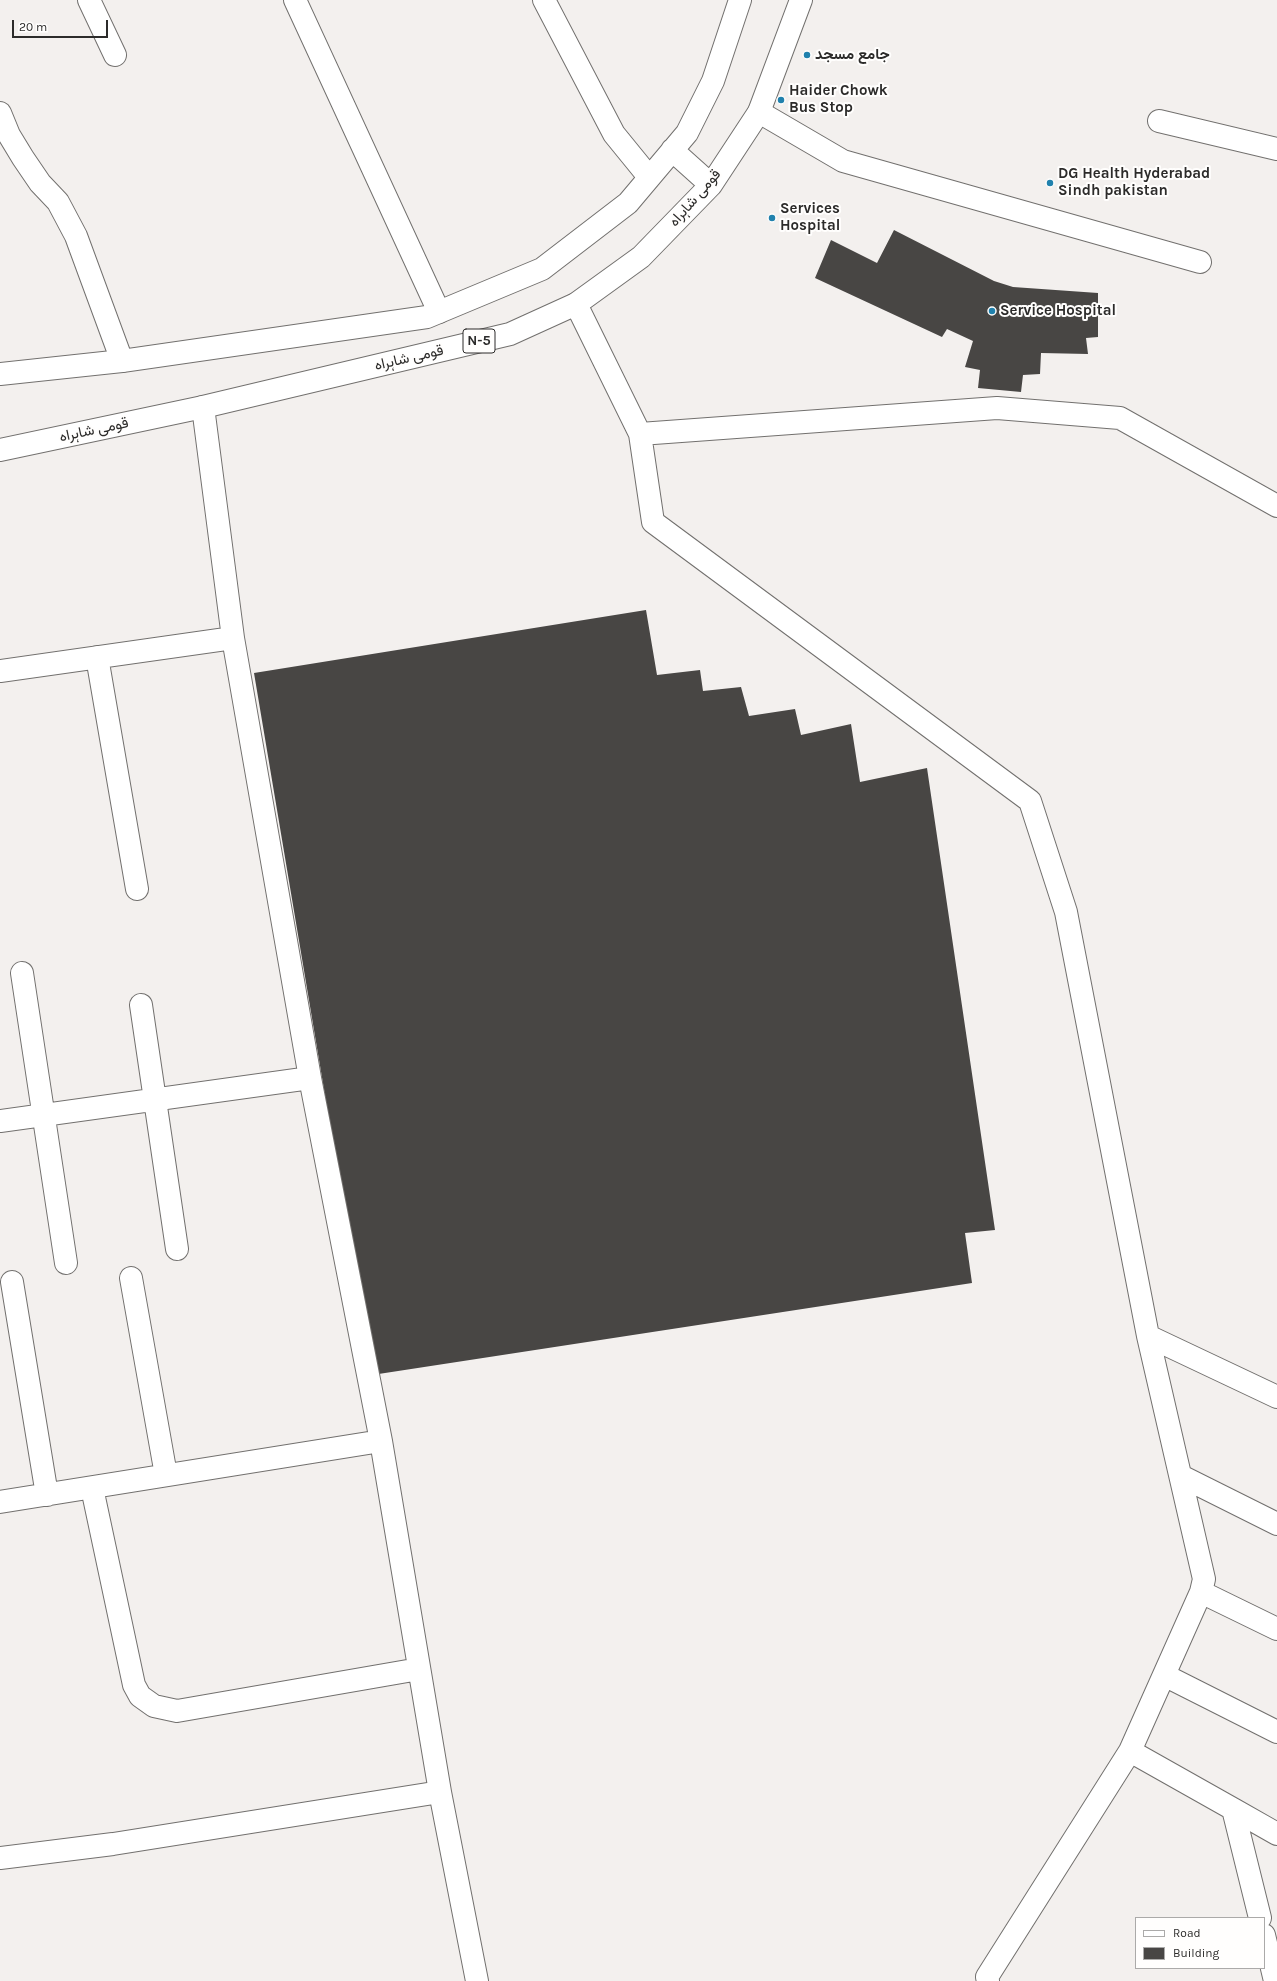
<!DOCTYPE html>
<html>
<head>
<meta charset="utf-8">
<style>
  body { margin:0 }
  #map { position:relative; width:1277px; height:1981px; overflow:hidden; background:#f3f0ee; font-family:Karla,sans-serif }
  canvas { display:block }
  .legend { position:absolute; left:1135px; top:1917px; width:130px; height:52px; box-sizing:border-box; background:#fffefd; border:1px solid #abaaa9; margin:0; padding:5px 7px; list-style:none; font-size:12px; color:#2c2b2a }
  .legend li { display:flex; align-items:center; gap:8px; height:20px }
  .legend b { width:20px; border:1px solid #abaaa9 }
  .scale { position:absolute; left:12px; top:20px; width:96px; height:18px; box-sizing:border-box; border:2px solid #2c2b2a; border-top:0; padding-left:5px; font-size:12px; line-height:14px; white-space:nowrap; color:#2c2b2a; -webkit-text-stroke:3px #fffefd; paint-order:stroke }
</style>
</head>
<body>
<div id="map">
<canvas width="1277" height="1981"></canvas>
<ul class="legend">
<li><b style="height:5px;background:#fff"></b>Road</li>
<li><b style="height:11px;background:#484644"></b>Building</li>
</ul>
<div class="scale">20 m</div>
</div>
<script>
const ctx = document.querySelector('canvas').getContext('2d');
ctx.lineJoin = 'round';
function fill(path, color) { ctx.fillStyle = color; ctx.fill(path, 'evenodd'); }
const toPath = rows => new Path2D(rows.map(r => 'M' + r).join(''));
function strokePath(path, color, width, dash) { ctx.strokeStyle = color; ctx.lineWidth = width; ctx.lineCap = dash ? 'butt' : 'round'; ctx.setLineDash(dash || []); ctx.stroke(path); }
function write(font, color, halo, rows, align = 'center') {
  ctx.font = font + ' Karla,Vazirmatn,sans-serif'; ctx.lineWidth = 4; ctx.setLineDash([]); ctx.textBaseline = 'middle'; ctx.strokeStyle = halo; ctx.fillStyle = color; for (const [text, x, y, turn = 0] of rows) {
    ctx.save(); ctx.translate(x, y); ctx.rotate((+turn || 0) * Math.PI / 180); ctx.textAlign = isNaN(turn) ? turn : align; if (halo) ctx.strokeText(text, 0, 0); ctx.fillText(text, 0, 0); ctx.restore();
  }
}
const building = toPath([
  [894,230,994,281,1013,287,1098,293,1098,337,1086,338,1088,354,1041,353,1040,374,1023,375,1021,392,978,388,980,370,965,367,973,341,947,329,942,337,815,278,831,240,877,263],
  [646,610,657,675,700,670,703,691,741,687,749,716,795,709,801,735,851,724,860,782,927,768,995,1230,965,1233,972,1283,372,1375,254,673]
]);
const street = toPath([
  [89,0,115,55],
  [295,0,439,312],
  [544,0,614,134,649,177],
  [759,112,843,161,1200,262],
  [0,113,9,135,23,158,40,183,58,202,76,236,122,361],
  [1159,121,1277,149],
  [576,304,640,434,653,522,1030,801,1066,912,1148,1336,1204,1579,1201,1592,1130,1751,987,1977,988,1981],
  [203,407,233,638,310,1078,381,1441,440,1792,477,1981],
  [640,434,997,408,1120,418,1277,506],
  [97,657,137,889],
  [0,671,233,638],
  [22,973,66,1263],
  [141,1005,177,1249],
  [0,1121,310,1078],
  [131,1278,166,1475],
  [12,1282,47,1495],
  [1148,1336,1277,1397],
  [1181,1476,1277,1524],
  [92,1488,134,1685,140,1696,154,1706,177,1711,419,1669],
  [0,1502,381,1441],
  [1201,1592,1277,1629],
  [1164,1675,1277,1732],
  [1130,1751,1233,1809,1260,1918],
  [1233,1809,1277,1834],
  [0,1858,113,1844,440,1792],
  [1264,1935,1275,1981]
]);
const highway = toPath([
  [672,150,711,185],
  [0,374,122,361,427,317,542,269,628,203,687,133,713,81,740,0],
  [0,450,203,407,510,334,576,304,641,257,711,185,759,112,801,0]
]);
const markers = [
  [807,55,4,"#2081ad"],
  [781,100,4,"#2081ad"],
  [1050,183,4,"#2081ad"],
  [772,218,4,"#2081ad"],
  [992,311,4,"#2081ad"]
];
const shields = [
  [479,341,32]
];
const shieldNames = [
  ["N-5",479,341]
];
const poiNames = [
  ["جامع مسجد",815,55],
  ["Haider Chowk",789,91],
  ["Bus Stop",789,108],
  ["DG Health Hyderabad",1058,174],
  ["Sindh pakistan",1058,191],
  ["Services",780,209],
  ["Hospital",780,226],
  ["Service Hospital",1000,311]
];
const streetNames = [
  ["قومی شاہراہ",695,198,-49],
  ["قومی شاہراہ",409,358,-13],
  ["قومی شاہراہ",94,430,-12]
];
fill(building, '#484644');
strokePath(street, '#72706e', 24);
strokePath(highway, '#72706e', 24);
strokePath(street, '#fff', 22);
strokePath(highway, '#fff', 22);
for (const [x, y, r, color] of markers) { const dot = new Path2D(); dot.arc(x, y, r, 0, 2 * Math.PI); ctx.fillStyle = color; ctx.fill(dot); strokePath(dot, '#fffefd', 1.5); }
for (const [x, y, w] of shields) { const box = new Path2D(); box.roundRect(x - w / 2, y - 12, w, 24, 3); ctx.fillStyle = '#fffefd'; ctx.fill(box); strokePath(box, '#2c2b2a', 1); }
write('bold 14px', '#2c2b2a', null, shieldNames);
write('bold 15px', '#2c2b2a', '#fffefd', poiNames, 'left');
write('15px', '#2c2b2a', '#fffefd', streetNames);
</script>
</body>
</html>
